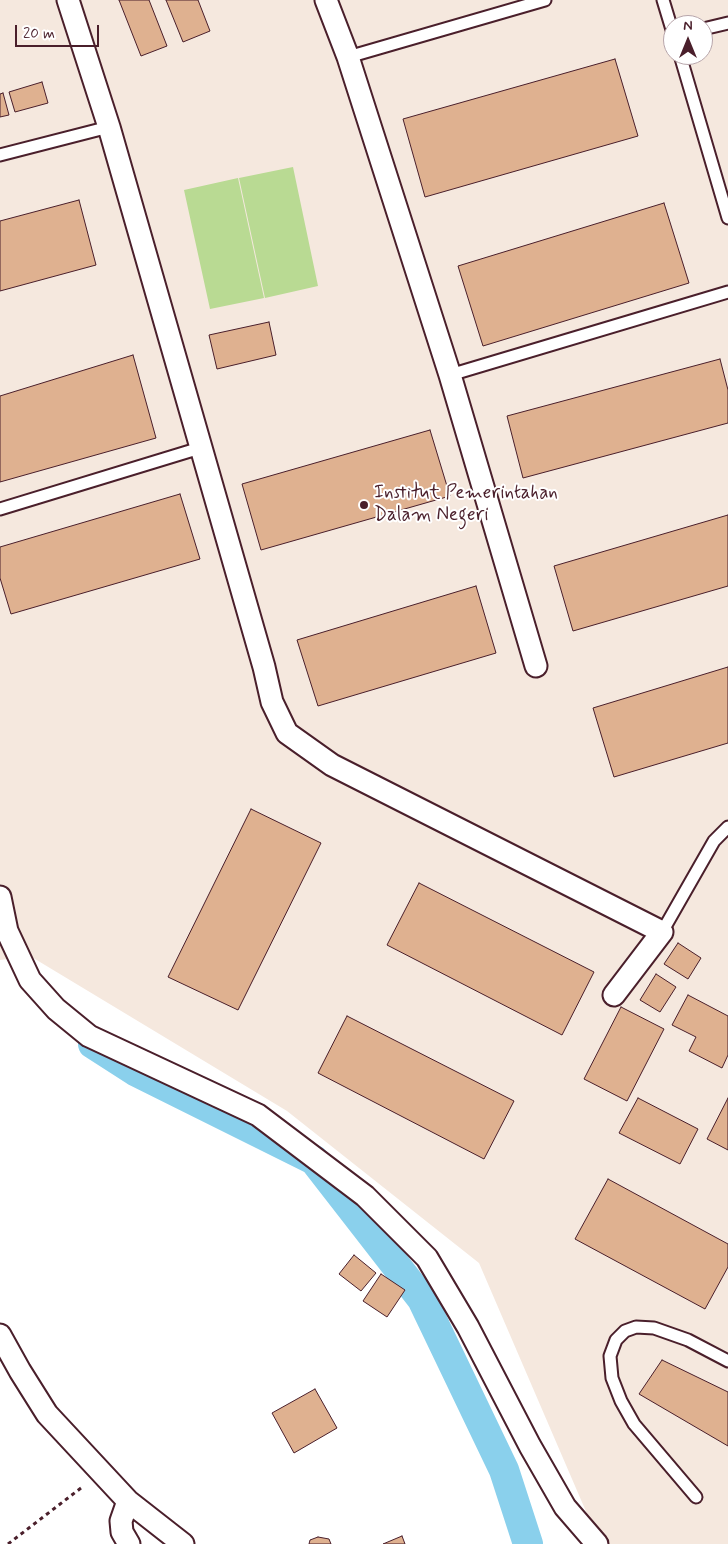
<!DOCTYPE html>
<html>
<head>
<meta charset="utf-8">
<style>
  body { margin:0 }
  #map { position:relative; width:728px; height:1544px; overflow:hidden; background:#fff; font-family:Mynerve,sans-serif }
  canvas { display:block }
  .north { position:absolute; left:663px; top:15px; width:50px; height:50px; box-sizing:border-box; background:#fff; border:1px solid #b7a5aa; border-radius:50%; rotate:0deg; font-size:14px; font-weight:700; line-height:20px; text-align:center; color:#4a1f2b }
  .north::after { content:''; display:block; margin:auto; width:18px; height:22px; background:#4a1f2b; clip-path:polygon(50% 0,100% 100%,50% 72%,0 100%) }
  .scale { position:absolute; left:15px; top:25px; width:84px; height:22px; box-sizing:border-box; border:2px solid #4a1f2b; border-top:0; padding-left:6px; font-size:15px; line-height:18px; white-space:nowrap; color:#4a1f2b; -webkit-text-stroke:4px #fff; paint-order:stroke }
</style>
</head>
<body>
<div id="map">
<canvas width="728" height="1544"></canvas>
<div class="north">N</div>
<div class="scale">20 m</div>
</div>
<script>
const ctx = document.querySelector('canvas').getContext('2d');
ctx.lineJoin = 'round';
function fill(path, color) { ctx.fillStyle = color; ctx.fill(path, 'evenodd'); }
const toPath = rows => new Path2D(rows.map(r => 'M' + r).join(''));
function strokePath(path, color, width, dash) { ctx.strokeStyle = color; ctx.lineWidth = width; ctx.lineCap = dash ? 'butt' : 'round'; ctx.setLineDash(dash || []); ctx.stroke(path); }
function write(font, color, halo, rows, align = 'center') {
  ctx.font = font + ' Mynerve,sans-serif'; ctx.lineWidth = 4; ctx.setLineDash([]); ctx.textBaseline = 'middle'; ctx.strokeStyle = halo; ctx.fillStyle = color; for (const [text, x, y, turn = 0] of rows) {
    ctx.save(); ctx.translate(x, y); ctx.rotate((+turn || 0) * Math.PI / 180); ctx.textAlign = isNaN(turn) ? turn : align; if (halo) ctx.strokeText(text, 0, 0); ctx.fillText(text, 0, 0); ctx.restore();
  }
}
const built = toPath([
  [0,0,728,0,728,1544,600,1544,479,1263,287,1111,30,956,0,960],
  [673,25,703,25,703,55,673,55]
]);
const green = toPath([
  [293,167,318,286,265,298,239,178],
  [238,178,264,298,210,309,184,190]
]);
const canal = toPath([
  [93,1044,135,1071,314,1160,422,1299,504,1470,528,1544]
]);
const building = toPath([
  [119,0,149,0,167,46,141,56,119,0],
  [166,0,198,0,210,31,183,42,166,0],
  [615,59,638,136,425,197,403,119,615,59],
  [42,82,48,103,15,112,9,92,42,82],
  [3,93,9,115,0,117,0,94,3,93],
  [79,200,96,265,0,291,0,221,79,200],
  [664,203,689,283,483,346,458,266,664,203],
  [269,322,276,355,217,369,209,335,269,322],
  [133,355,156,438,0,482,0,396,133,355],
  [720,359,728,390,728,423,523,478,507,416,720,359],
  [430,430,450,496,261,550,242,484,430,430],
  [180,494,200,559,11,614,0,578,0,547,180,494],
  [728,515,728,586,573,631,554,566,728,515],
  [476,586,496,653,318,706,297,640,476,586],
  [728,667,728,743,614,777,593,708,728,667],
  [251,809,321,843,238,1010,168,977,251,809],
  [419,883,594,972,562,1035,387,945,419,883],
  [678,943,701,958,688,979,664,964,678,943],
  [656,974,676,987,660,1012,640,1000,656,974],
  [688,995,728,1016,728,1055,722,1068,689,1051,696,1037,672,1025,688,995],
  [621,1007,664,1029,627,1101,584,1079,621,1007],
  [347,1016,514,1101,484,1159,318,1073,347,1016],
  [638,1098,698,1129,680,1164,619,1133,638,1098],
  [728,1098,728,1150,707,1139,728,1098],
  [608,1179,728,1244,728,1267,705,1309,575,1239,608,1179],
  [354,1255,376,1273,361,1291,339,1274,354,1255],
  [381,1274,405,1290,387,1317,363,1301,381,1274],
  [662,1360,728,1392,728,1446,639,1394,662,1360],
  [315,1389,337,1428,294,1453,272,1413,315,1389],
  [402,1536,405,1544,383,1544,402,1536],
  [318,1537,329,1539,331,1544,309,1544,310,1540,318,1537]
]);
const path = toPath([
  [8,1544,81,1488]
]);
const lane = toPath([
  [663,0,673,33],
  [703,29,728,23],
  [680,55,728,218],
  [348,57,545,0],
  [0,155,109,127],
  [450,375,728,292],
  [0,509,200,448],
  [662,932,714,841,728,827],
  [696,1497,634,1424,621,1401,612,1378,610,1356,616,1340,625,1331,636,1327,654,1328,688,1340,728,1361]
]);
const street = toPath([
  [68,0,109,127,264,667,272,702,287,733,332,765,662,932,614,995],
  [326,0,348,57,450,375,536,666],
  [0,897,7,931,30,980,56,1009,89,1036,258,1115,365,1196,427,1258,468,1327,530,1446,565,1507,597,1544],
  [0,1335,20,1371,47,1414,128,1501,183,1544],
  [128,1501,121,1521,122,1532,129,1544]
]);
const markers = [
  [364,505,5,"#4a1f2b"]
];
const poiNames = [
  ["Institut Pemerintahan",374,494],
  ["Dalam Negeri",374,516]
];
fill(built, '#f5e8de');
fill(green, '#b9da93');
strokePath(canal, '#8ad0ec', 30);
fill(building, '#dfb190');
strokePath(building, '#4a1f2b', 1);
strokePath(lane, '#4a1f2b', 15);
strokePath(street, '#4a1f2b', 25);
strokePath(path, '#4a1f2b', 3, [4, 4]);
strokePath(lane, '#fff', 11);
strokePath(street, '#fff', 21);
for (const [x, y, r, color] of markers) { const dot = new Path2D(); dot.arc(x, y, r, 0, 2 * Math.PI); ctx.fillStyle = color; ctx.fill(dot); strokePath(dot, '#fff', 2); }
write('19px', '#4a1f2b', '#fff', poiNames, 'left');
</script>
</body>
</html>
